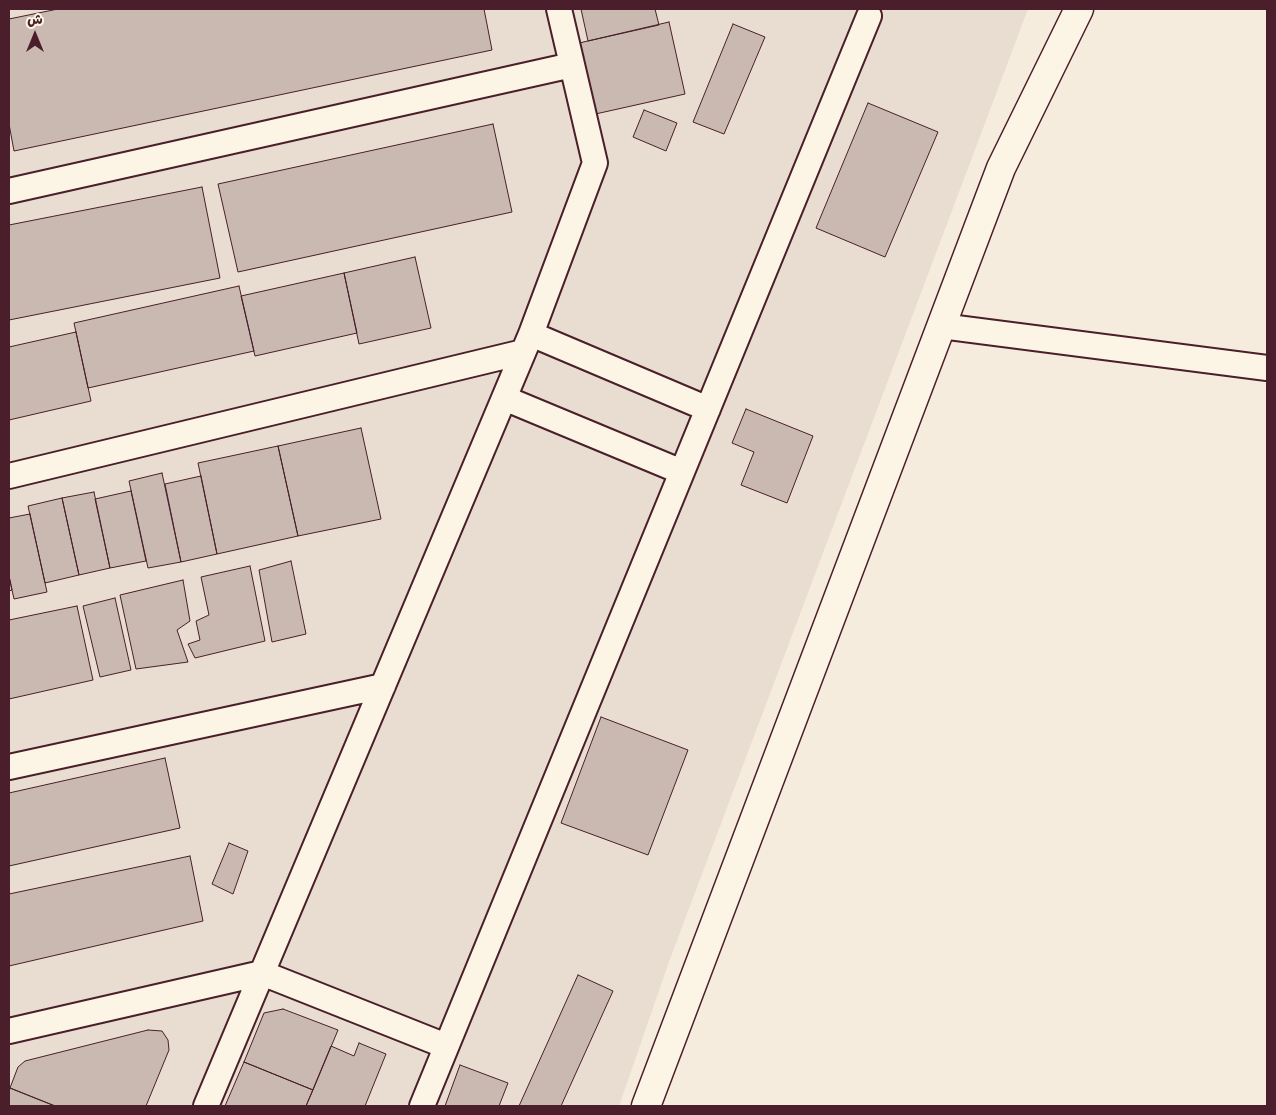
<!DOCTYPE html>
<html>
<head>
<meta charset="utf-8">
<style>
  body { margin:0 }
  #map { position:relative; width:1276px; height:1115px; overflow:hidden; background:#f5ecde; font-family:Sriracha,"Playpen Sans Arabic",sans-serif }
  canvas { display:block }
  .frame { position:absolute; inset:0; border:10px solid #4a1f2b; pointer-events:none }
  .north { position:absolute; left:10px; top:10px; width:50px; height:50px; -webkit-text-stroke:4px #fcf5e5; paint-order:stroke; rotate:0deg; font-size:14px; font-weight:700; line-height:20px; text-align:center; color:#4a1f2b }
  .north::after { content:''; display:block; margin:auto; width:18px; height:22px; background:#4a1f2b; clip-path:polygon(50% 0,100% 100%,50% 72%,0 100%) }
</style>
</head>
<body>
<div id="map">
<canvas width="1276" height="1115"></canvas>
<div class="frame"></div>
<div class="north">ش</div>
</div>
<script>
const ctx = document.querySelector('canvas').getContext('2d');
ctx.lineJoin = 'round';
function fill(path, color) { ctx.fillStyle = color; ctx.fill(path, 'evenodd'); }
const toPath = rows => new Path2D(rows.map(r => 'M' + r).join(''));
function strokePath(path, color, width, dash) { ctx.strokeStyle = color; ctx.lineWidth = width; ctx.lineCap = dash ? 'butt' : 'round'; ctx.setLineDash(dash || []); ctx.stroke(path); }
const built = toPath([
  [9,9,1028,9,670,959,619,1106,9,1106]
]);
const building = toPath([
  [58,9,484,9,492,50,14,151,9,124,9,19,58,9],
  [581,9,655,9,659,25,588,41,581,9],
  [669,22,685,94,591,115,575,44,669,22],
  [733,24,765,37,724,134,693,122,733,24],
  [868,103,938,132,885,257,816,228,868,103],
  [644,110,677,123,666,151,633,137,644,110],
  [493,124,512,212,238,272,218,184,493,124],
  [202,187,220,278,9,320,9,225,202,187],
  [415,257,431,328,359,344,344,273,415,257],
  [344,273,357,333,255,356,241,296,344,273],
  [239,286,254,351,88,388,74,323,239,286],
  [76,332,91,401,9,420,9,347,76,332],
  [746,409,813,436,787,503,741,485,754,452,732,443,746,409],
  [361,428,381,519,298,536,278,446,361,428],
  [278,446,298,536,217,554,198,463,278,446],
  [162,473,181,562,148,568,129,481,162,473],
  [201,476,217,554,181,562,165,484,201,476],
  [131,491,146,561,110,568,95,499,131,491],
  [94,492,110,568,79,575,62,498,94,492],
  [62,498,79,575,45,583,28,506,62,498],
  [30,514,47,592,14,599,9,576,9,518,30,514],
  [291,561,306,634,272,642,259,570,291,561],
  [250,566,265,641,195,658,188,644,200,640,196,621,209,615,201,577,250,566],
  [9,576,12,590,9,591,9,576],
  [183,580,190,621,177,630,188,662,136,669,120,595,183,580],
  [115,598,131,670,100,677,83,606,115,598],
  [77,606,93,680,9,699,9,620,77,606],
  [601,717,688,750,648,855,561,823,601,717],
  [165,758,180,828,9,866,9,793,165,758],
  [229,843,248,851,233,894,212,884,229,843],
  [190,856,203,921,9,966,9,894,190,856],
  [578,975,613,991,561,1106,519,1106,578,975],
  [283,1009,338,1030,313,1090,244,1062,264,1013,283,1009],
  [148,1030,162,1031,168,1040,169,1050,146,1106,55,1106,10,1088,18,1067,25,1061,148,1030],
  [359,1043,386,1054,365,1106,306,1106,331,1046,354,1056,359,1043],
  [244,1062,313,1090,306,1106,225,1106,244,1062],
  [460,1065,508,1083,499,1106,445,1106,460,1065],
  [10,1088,55,1106,9,1106,9,1092,10,1088]
]);
const minor = toPath([
  [9,191,572,65],
  [941,326,1267,368],
  [531,334,708,409],
  [504,398,682,472],
  [9,476,523,352],
  [9,767,383,686],
  [9,1031,262,973,446,1046],
  [206,1106,531,334,595,163,559,9],
  [422,1106,869,16]
]);
const major = toPath([
  [646,1106,1001,168,1079,9]
]);
fill(built, '#e8ddd0');
fill(building, '#cab9b1');
strokePath(building, '#4a1f2b', 1);
strokePath(minor, '#4a1f2b', 28);
strokePath(major, '#4a1f2b', 31);
strokePath(minor, '#fcf5e5', 24);
strokePath(major, '#fcf5e5', 28);
</script>
</body>
</html>
